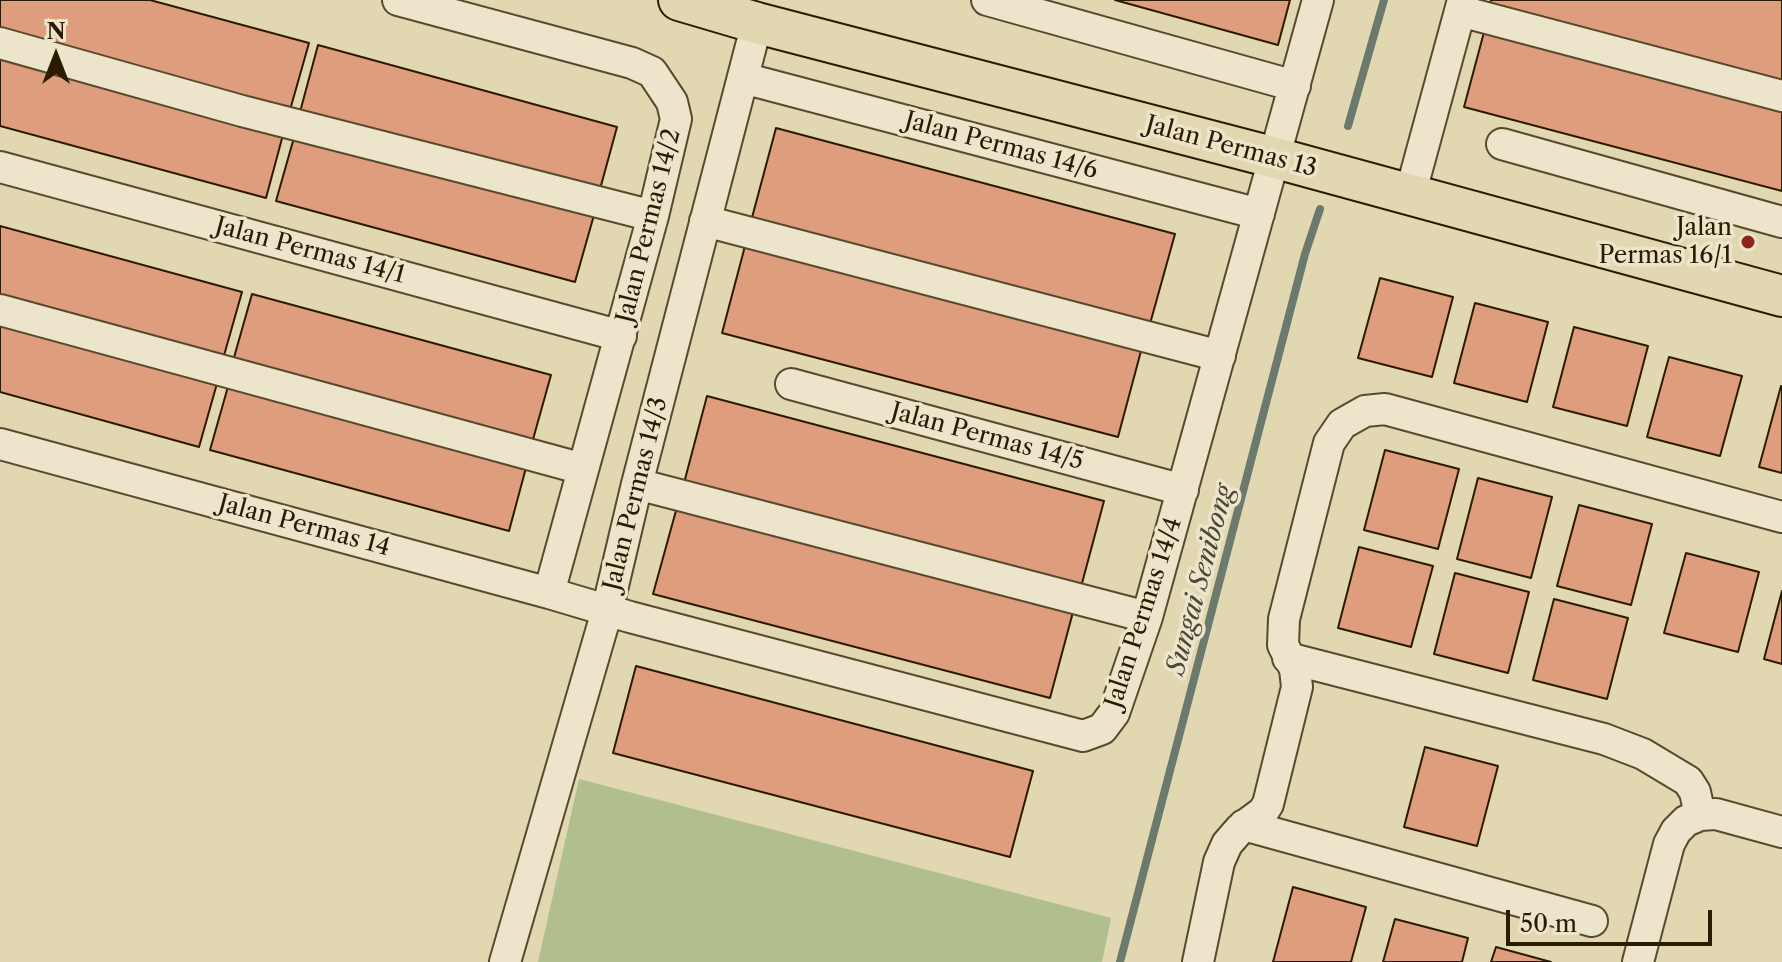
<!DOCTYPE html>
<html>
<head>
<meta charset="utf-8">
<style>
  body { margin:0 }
  #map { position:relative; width:1782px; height:962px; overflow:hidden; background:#e1d7b1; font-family:"Libre Caslon Text",serif }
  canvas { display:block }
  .north { position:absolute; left:16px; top:16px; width:80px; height:80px; -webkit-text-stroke:6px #ece5cc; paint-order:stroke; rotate:0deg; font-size:22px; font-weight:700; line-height:32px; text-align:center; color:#2c1a01 }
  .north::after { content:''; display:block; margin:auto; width:28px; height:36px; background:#2c1a01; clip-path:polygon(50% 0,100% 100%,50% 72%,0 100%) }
  .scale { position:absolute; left:1506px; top:910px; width:206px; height:36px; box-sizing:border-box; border:4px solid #2c1a01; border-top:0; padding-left:10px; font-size:24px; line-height:28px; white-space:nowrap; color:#2c1a01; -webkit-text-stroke:6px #ece5cc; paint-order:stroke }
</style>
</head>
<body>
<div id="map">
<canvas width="1782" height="962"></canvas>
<div class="north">N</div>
<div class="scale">50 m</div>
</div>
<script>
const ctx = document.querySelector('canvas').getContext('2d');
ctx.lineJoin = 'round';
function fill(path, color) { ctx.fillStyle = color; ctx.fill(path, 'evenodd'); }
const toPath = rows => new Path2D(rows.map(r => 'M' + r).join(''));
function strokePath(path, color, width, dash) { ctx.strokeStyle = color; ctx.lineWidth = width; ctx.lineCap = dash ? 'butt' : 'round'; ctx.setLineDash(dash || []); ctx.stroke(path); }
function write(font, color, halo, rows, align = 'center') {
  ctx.font = font + ' "Libre Caslon Text",serif'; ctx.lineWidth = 7; ctx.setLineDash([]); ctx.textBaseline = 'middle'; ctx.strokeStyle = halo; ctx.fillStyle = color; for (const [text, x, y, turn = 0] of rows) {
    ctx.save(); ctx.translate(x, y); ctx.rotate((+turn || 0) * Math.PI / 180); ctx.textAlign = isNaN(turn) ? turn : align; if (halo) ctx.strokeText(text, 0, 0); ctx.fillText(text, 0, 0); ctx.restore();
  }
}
const green = toPath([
  [579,779,1111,918,1102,962,538,962]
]);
const stream = toPath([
  [1348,126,1384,0],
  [1120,962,1305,254,1320,209]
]);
const building = toPath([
  [0,0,150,0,309,43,290,110,0,31,0,0],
  [1115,0,1290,0,1278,45,1115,0],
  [1491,0,1782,0,1782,80,1490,3,1491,0],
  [1487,21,1782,98,1782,191,1464,107,1487,21],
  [318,45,617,127,599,193,300,112,318,45],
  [0,54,284,131,266,198,0,126,0,54],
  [776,128,1175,234,1148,331,750,225,776,128],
  [295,134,594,215,575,282,276,201,295,134],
  [0,226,242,292,223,359,0,298,0,226],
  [745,246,1141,351,1118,437,722,333,745,246],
  [1380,278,1453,297,1432,377,1358,358,1380,278],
  [252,294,551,375,532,443,233,361,252,294],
  [1475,303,1548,322,1527,402,1454,383,1475,303],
  [0,320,218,380,199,447,0,392,0,320],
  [1574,327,1648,346,1627,426,1553,407,1574,327],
  [1669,357,1742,376,1720,456,1647,437,1669,357],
  [229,383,527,464,509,531,210,450,229,383],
  [1781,386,1782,387,1782,473,1759,467,1781,386],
  [707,396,1104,501,1081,587,684,483,707,396],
  [1385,450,1459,469,1438,549,1364,530,1385,450],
  [1478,478,1552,497,1531,578,1457,559,1478,478],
  [1579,505,1652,524,1631,605,1557,586,1579,505],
  [677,507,1073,612,1050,698,653,594,677,507],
  [1359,547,1433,566,1411,647,1338,628,1359,547],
  [1686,553,1759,572,1738,652,1664,633,1686,553],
  [1455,573,1529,592,1508,673,1434,654,1455,573],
  [1782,591,1782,664,1764,659,1782,591],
  [1554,599,1628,618,1607,699,1533,680,1554,599],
  [636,666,1033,771,1010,857,613,753,636,666],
  [1425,747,1498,766,1477,846,1404,827,1425,747],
  [1293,887,1366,907,1351,962,1273,962,1293,887],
  [1395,919,1468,938,1462,962,1383,962,1395,919],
  [1496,947,1551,962,1491,962,1496,947]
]);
const minor = toPath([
  [398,0,632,63,652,72,672,102,676,119,653,216,549,593],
  [987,0,1295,86],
  [1460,11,1782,96],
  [0,43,242,111,653,216],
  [743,78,1259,214],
  [1502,144,1782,222],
  [0,167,621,336],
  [1410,195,1463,0],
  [705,221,1220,356],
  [0,310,583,469],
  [791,384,1183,490],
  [0,444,549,593,630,617,1083,736,1102,729,1114,713,1147,617,1318,0],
  [637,484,1147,617],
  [1288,658,1604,739,1643,754,1688,781,1695,792,1700,815],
  [1244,825,1592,921],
  [505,962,607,611,637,484,757,23],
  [1198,962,1219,862,1227,844,1240,829,1263,812,1268,804,1297,687,1295,669,1283,645,1284,619,1329,443,1342,424,1365,411,1385,409,1782,517],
  [1638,962,1669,844,1676,831,1686,821,1700,815,1716,814,1782,832]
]);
const major = toPath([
  [679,0,757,23,1276,158,1782,296]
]);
const markers = [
  [1748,242,8,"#8f2418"]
];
const streetNames = [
  ["Jalan Permas 14/6",1001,146,15],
  ["Jalan Permas 13",1231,147,15],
  ["Jalan Permas 14/2",649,226,-76],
  ["Jalan Permas 14/1",310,251,15],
  ["Jalan Permas 14/5",987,437,15],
  ["Jalan Permas 14/3",636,494,-76],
  ["Jalan Permas 14",304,526,15],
  ["Jalan Permas 14/4",1144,613,-72]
];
const poiNames = [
  ["Jalan",1732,228],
  ["Permas 16/1",1732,256]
];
const waterNames = [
  ["Sungai Senibong",1201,580,-75]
];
fill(green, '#b0bf8d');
strokePath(stream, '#6c796d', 8);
fill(building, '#de9e7e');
strokePath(building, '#2c1a01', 2);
strokePath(minor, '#59492d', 34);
strokePath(major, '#2c1a01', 44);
strokePath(minor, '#ece5cc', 30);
strokePath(major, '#e1d7b1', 40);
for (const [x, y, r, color] of markers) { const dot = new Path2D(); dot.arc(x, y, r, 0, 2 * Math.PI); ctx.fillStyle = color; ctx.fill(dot); strokePath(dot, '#ece5cc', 3); }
write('24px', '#2c1a01', '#ece5cc', streetNames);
write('24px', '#2c1a01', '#ece5cc', poiNames, 'right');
write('italic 26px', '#4c4937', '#ece5cc', waterNames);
</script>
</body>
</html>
